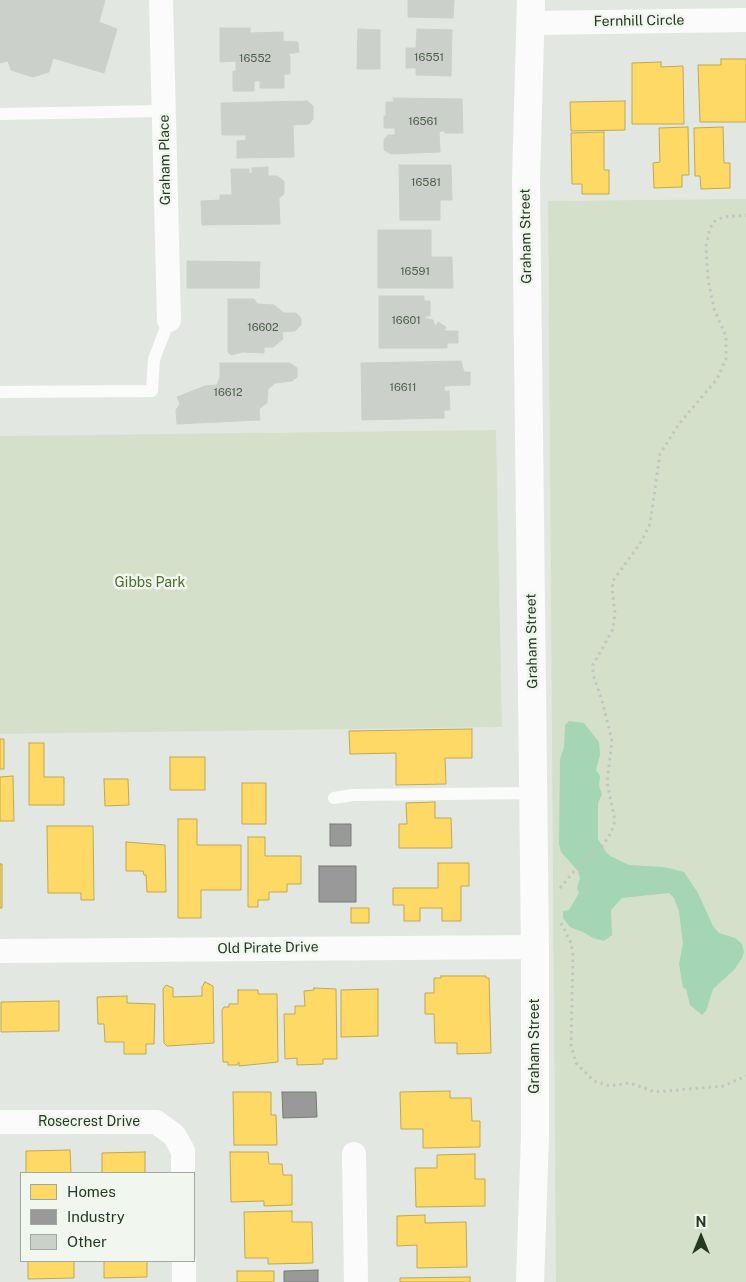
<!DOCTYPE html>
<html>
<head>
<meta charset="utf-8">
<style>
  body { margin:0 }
  #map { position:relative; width:746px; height:1282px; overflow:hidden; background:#e3e7e2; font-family:"Public Sans",sans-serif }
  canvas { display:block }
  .legend { position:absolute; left:20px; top:1172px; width:175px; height:90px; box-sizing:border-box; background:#f1f7ef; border:1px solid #9fab9d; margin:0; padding:6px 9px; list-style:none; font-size:15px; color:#233921 }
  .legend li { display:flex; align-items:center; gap:10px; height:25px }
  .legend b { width:25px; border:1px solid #9fab9d }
  .north { position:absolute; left:676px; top:1212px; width:50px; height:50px; -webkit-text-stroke:4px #f1f7ef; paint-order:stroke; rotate:0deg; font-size:14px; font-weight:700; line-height:20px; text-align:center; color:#233921 }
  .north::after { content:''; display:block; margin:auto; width:18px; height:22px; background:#233921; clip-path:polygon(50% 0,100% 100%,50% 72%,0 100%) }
</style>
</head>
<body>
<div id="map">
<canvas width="746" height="1282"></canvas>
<ul class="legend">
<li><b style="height:14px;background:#ffd966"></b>Homes</li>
<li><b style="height:14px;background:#999"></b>Industry</li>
<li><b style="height:14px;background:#ccd0cb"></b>Other</li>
</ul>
<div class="north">N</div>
</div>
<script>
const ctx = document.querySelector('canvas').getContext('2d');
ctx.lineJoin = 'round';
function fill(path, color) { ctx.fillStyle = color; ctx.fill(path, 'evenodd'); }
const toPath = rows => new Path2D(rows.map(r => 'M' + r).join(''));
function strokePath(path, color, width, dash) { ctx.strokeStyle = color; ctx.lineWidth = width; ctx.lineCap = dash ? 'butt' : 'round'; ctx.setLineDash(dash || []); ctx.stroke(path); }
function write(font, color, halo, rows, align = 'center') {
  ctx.font = font + ' "Public Sans",sans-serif'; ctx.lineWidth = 5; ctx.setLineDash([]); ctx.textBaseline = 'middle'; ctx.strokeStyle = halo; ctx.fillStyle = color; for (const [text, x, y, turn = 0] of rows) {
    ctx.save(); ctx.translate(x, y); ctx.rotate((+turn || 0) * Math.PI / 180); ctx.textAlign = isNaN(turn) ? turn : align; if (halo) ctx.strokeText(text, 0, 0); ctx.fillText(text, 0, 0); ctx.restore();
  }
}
const green = toPath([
  [746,199,746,1282,556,1282,548,201],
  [496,430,502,727,0,734,0,436]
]);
const water = toPath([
  [569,721,584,723,599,742,600,755,596,770,600,776,599,786,602,794,598,803,598,839,606,852,610,856,629,865,664,867,684,872,698,893,713,926,719,933,735,938,742,944,744,952,742,958,734,970,713,989,706,1011,702,1015,690,1005,686,989,683,988,679,964,683,944,679,911,674,898,669,893,622,898,611,910,612,935,604,941,593,938,583,932,570,927,563,918,563,911,569,910,579,893,577,888,580,878,578,871,561,852,559,844,560,759,564,747,565,725]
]);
const homes = toPath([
  [721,59,746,59,746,122,700,122,698,65,721,65,721,59],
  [661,62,661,67,683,66,684,124,632,124,632,63,661,62],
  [625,101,625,130,571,131,570,102,625,101],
  [688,127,689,175,682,175,682,187,654,188,653,163,660,162,659,128,688,127],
  [723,127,724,163,730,163,730,188,701,189,700,176,695,176,694,128,723,127],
  [604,132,604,170,609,170,609,194,582,194,582,184,572,184,571,133,604,132],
  [472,729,472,758,445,758,446,784,396,785,396,753,350,754,349,731,472,729],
  [0,739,4,739,4,769,0,769,0,739],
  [29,743,44,743,44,777,64,777,64,805,29,805,29,743],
  [170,757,205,757,205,790,170,790,170,757],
  [13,776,14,821,0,821,0,777,13,776],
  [104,779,128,779,129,805,105,806,104,779],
  [242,783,266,783,266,824,242,824,242,783],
  [435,802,435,818,451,818,452,848,399,848,399,824,407,824,406,803,435,802],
  [178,819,197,819,197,845,241,845,241,890,201,890,201,918,178,918,178,819],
  [47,826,93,826,94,900,81,900,81,893,48,893,47,826],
  [248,837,265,837,265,856,301,856,301,884,287,884,287,892,269,892,269,900,258,900,258,907,248,907,248,837],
  [126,842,165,845,166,892,147,892,146,875,144,875,143,871,126,871,126,842],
  [438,863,469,863,469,886,461,886,461,921,442,921,442,908,420,908,420,921,404,921,404,905,393,905,393,888,438,888,438,863],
  [0,864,2,864,2,908,0,908,0,864],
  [351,908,369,908,369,923,351,923,351,908],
  [441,976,486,976,486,978,489,978,491,1053,457,1054,457,1043,435,1043,434,1014,425,1014,425,993,434,993,434,978,441,978,441,976],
  [205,982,213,986,214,1043,167,1046,164,1043,163,989,166,985,173,988,173,997,202,996,202,987,205,982],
  [314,988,336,989,337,1059,323,1059,323,1064,297,1065,297,1058,285,1059,284,1014,295,1014,295,1006,305,1006,304,991,314,990,314,988],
  [378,989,378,1036,341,1037,341,990,378,989],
  [238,990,258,990,258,994,277,994,278,1062,239,1066,239,1062,237,1065,228,1065,228,1062,223,1062,222,1010,224,1007,229,1007,229,1004,238,1004,238,990],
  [127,996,127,1003,155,1004,154,1044,146,1044,146,1054,124,1054,124,1042,105,1042,104,1024,98,1024,97,997,127,996],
  [59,1001,59,1031,1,1032,1,1002,59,1001],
  [450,1091,450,1098,471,1098,472,1121,480,1121,480,1147,423,1148,423,1129,401,1129,400,1092,450,1091],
  [233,1092,271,1092,271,1115,276,1115,277,1145,234,1145,233,1092],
  [70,1150,71,1173,26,1173,26,1151,70,1150],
  [145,1152,145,1173,102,1173,102,1153,145,1152],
  [230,1152,268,1152,269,1164,282,1164,283,1175,292,1175,292,1205,264,1206,264,1201,231,1202,230,1152],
  [475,1154,475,1179,485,1179,485,1206,416,1207,415,1168,437,1168,437,1155,475,1154],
  [292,1211,292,1222,312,1222,313,1263,268,1264,268,1258,245,1258,244,1212,292,1211],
  [425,1215,425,1223,466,1222,467,1267,417,1268,417,1245,397,1246,397,1216,425,1215],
  [28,1261,74,1261,74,1278,28,1279,28,1261],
  [104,1261,147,1261,147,1277,104,1278,104,1261],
  [237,1271,274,1271,274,1282,237,1282,237,1271],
  [470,1277,470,1282,400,1282,400,1278,470,1277]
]);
const industry = toPath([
  [330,824,351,824,351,846,330,846,330,824],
  [319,866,356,866,356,902,319,902,319,866],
  [282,1092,316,1092,317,1117,283,1118,282,1092],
  [318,1270,318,1282,284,1282,284,1271,318,1270]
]);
const building = toPath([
  [0,0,105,0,99,22,117,29,104,73,53,58,49,72,33,77,11,70,8,61,0,63,0,0],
  [408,0,454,0,453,18,408,17,408,0],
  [220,28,250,28,250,33,283,32,283,41,298,42,299,52,288,54,290,56,290,74,284,74,284,88,260,88,260,81,254,81,254,91,233,91,233,71,236,71,236,61,220,62,220,28],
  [358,29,380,30,380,69,357,69,358,29],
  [417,29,452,30,451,76,416,75,416,68,406,68,406,48,416,48,417,29],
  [393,98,462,99,463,133,445,133,445,131,439,131,440,152,391,154,384,150,384,140,388,135,395,135,395,128,384,128,384,116,386,116,386,102,394,102,393,98],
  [307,101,313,106,313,119,309,124,293,125,294,157,237,158,237,141,246,140,246,135,222,135,221,103,307,101],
  [399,165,451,165,452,200,440,200,440,220,400,220,399,165],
  [268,167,268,176,277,176,284,181,284,194,279,198,280,224,202,225,201,201,220,200,220,195,232,195,231,169,249,169,249,174,252,173,252,168,268,167],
  [378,230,431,230,431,257,452,257,453,288,378,288,378,230],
  [187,261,260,262,259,288,187,288,187,261],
  [379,296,424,296,424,301,430,301,430,316,425,316,425,318,433,320,435,327,438,322,446,327,444,331,458,331,458,343,447,343,447,348,379,348,379,296],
  [228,299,254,299,257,304,274,305,284,313,296,313,301,318,301,325,295,331,282,332,283,339,273,347,264,347,264,353,243,352,231,355,228,352,228,299],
  [461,361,464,372,470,372,470,385,444,386,444,391,449,391,450,410,444,410,444,418,362,420,361,363,461,361],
  [220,363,290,363,297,368,297,377,292,381,275,383,268,389,267,403,259,409,260,420,177,424,176,410,180,404,177,397,205,386,217,385,220,377,220,363]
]);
const path = toPath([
  [560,888,575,870,603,845,611,833,615,821,607,782,612,741,603,704,593,674,593,665,613,629,615,613,612,589,613,581,641,542,650,524,660,454,679,424,717,379,726,359,726,336,714,309,708,279,706,246,710,228,715,221,724,217,746,215],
  [561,923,571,943,573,955,571,1046,576,1063,594,1081,610,1086,630,1083,655,1092,723,1086,746,1076]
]);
const service = toPath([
  [0,114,164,111],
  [0,392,152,391,154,359,169,320],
  [334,798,353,795,533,793]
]);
const minor = toPath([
  [161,0,169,320],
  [531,23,746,20],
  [0,951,535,947],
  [0,1122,156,1122,174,1135,183,1151,183,1173],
  [354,1154,356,1282],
  [184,1261,184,1282]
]);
const tertiary = toPath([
  [530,1282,535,1137,535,947,526,181,531,0]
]);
const numberNames = [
  ["16551",429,58],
  ["16552",255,59],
  ["16561",423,122],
  ["16581",426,183],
  ["16591",415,272],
  ["16601",406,321],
  ["16602",263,328],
  ["16611",403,388],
  ["16612",228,393]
];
const streetNames = [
  ["Fernhill Circle",639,21,-1],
  ["Graham Place",165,160,-91],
  ["Graham Street",526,236,-91],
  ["Graham Street",532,641,-91],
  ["Old Pirate Drive",268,948,-1],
  ["Graham Street",535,1046,-90],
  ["Rosecrest Drive",89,1122]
];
const parkNames = [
  ["Gibbs Park",150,583]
];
fill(green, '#d5e0cb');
fill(water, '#a4d5b4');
fill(homes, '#ffd966');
strokePath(homes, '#bda951', 1);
fill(industry, '#999');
strokePath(industry, '#767c75', 1);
fill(building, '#ccd0cb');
strokePath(building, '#ccd0cb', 1);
strokePath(path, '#c0c7c0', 3, [2.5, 4]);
strokePath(service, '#fbfbfb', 12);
strokePath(minor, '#fbfbfb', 24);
strokePath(tertiary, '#fbfbfb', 28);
write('11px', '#4e604c', null, numberNames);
write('14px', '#233921', '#f1f7ef', streetNames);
write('14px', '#486d2d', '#f1f7ef', parkNames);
</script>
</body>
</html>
